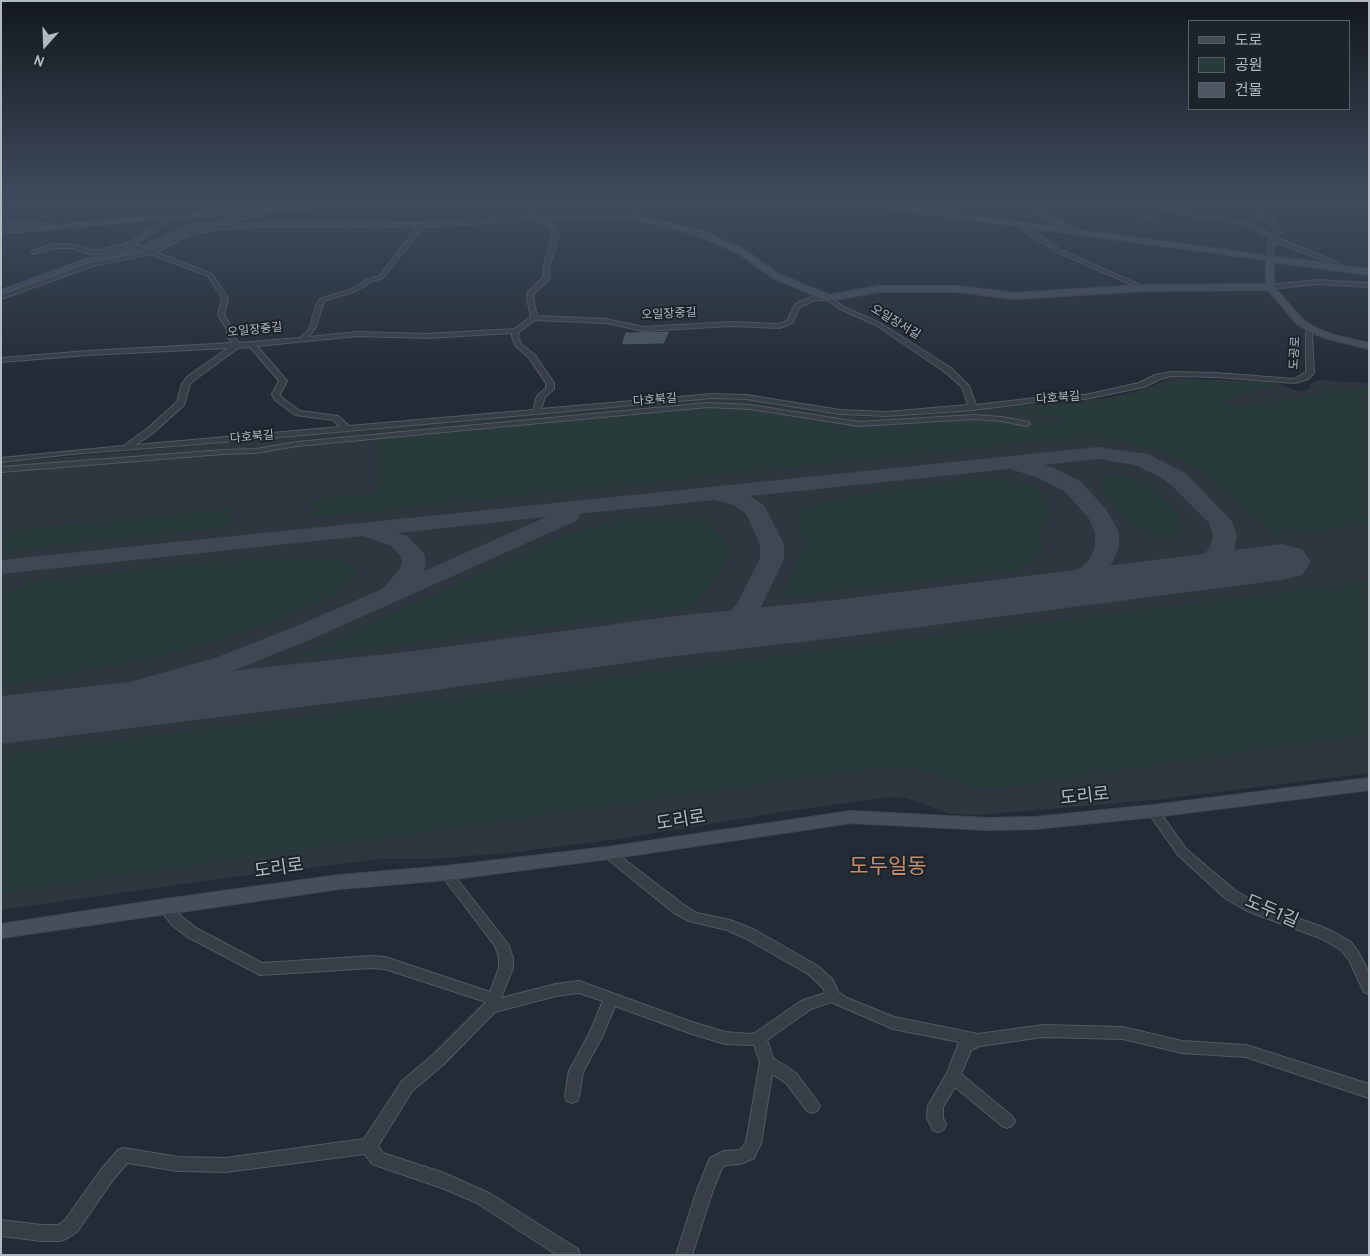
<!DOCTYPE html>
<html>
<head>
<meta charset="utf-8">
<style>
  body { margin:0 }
  #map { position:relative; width:1370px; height:1256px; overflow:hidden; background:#232c36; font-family:Overpass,"Noto Sans KR",sans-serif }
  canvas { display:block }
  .frame { position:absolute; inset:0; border:2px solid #b1b9c3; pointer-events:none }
  .legend { position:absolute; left:1188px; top:20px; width:162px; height:90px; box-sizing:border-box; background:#1c232b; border:1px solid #585f68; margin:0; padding:6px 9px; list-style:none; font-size:15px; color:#b1b9c3 }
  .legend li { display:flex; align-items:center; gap:10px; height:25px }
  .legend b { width:25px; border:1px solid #585f68 }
  .north { position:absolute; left:20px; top:20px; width:50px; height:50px; -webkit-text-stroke:4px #1c232b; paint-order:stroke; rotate:200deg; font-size:14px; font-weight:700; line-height:20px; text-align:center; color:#b1b9c3 }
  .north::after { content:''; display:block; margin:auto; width:18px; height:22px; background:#b1b9c3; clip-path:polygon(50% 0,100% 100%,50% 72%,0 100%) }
</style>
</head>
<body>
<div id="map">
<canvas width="1370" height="1256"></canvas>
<div class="frame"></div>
<ul class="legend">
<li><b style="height:6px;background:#454e59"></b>도로</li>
<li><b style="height:14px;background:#283a39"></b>공원</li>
<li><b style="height:14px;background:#4c5762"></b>건물</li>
</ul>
<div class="north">N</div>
</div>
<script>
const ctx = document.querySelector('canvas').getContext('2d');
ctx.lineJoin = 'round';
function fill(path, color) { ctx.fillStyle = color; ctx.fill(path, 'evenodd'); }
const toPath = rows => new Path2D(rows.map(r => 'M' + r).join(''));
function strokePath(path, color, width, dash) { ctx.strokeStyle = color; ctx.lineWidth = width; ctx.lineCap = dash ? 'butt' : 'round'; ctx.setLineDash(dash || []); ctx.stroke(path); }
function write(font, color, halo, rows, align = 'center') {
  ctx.font = font + ' Overpass,"Noto Sans KR",sans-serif'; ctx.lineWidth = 4; ctx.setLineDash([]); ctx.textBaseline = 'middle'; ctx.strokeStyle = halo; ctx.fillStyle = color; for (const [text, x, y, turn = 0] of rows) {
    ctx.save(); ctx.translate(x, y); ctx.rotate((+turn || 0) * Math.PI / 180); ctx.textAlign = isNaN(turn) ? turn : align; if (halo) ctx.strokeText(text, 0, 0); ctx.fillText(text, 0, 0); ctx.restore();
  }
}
const medical = toPath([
  [1088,202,1119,202,1129,211,1159,217,1159,222,1110,213]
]);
const airport = toPath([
  [1172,378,1275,382,1299,392,1311,388,1310,385,1312,383,1318,380,1369,383,1369,773,1154,800,977,815,950,814,907,798,891,797,795,810,625,838,507,853,432,859,381,859,226,878,1,910,1,463,720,398,752,401,850,416,880,417,931,414,1108,398,1142,390]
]);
const green = toPath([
  [1196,380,1273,383,1274,386,1224,400,1231,407,1297,398,1330,391,1369,389,1369,525,1276,536,1196,467,1174,455,1105,438,1055,440,322,517,312,513,312,499,376,494,377,438,709,408,744,409,844,426,871,428,979,419,1012,423,1064,423,1056,417,1020,413,1012,409,1097,402,1155,390,1170,382],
  [1122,475,1137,479,1154,489,1177,513,1183,526,1181,533,1169,537,1151,534,1137,528,1118,511,1103,490,1101,482,1103,478,1109,476],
  [986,478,1017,481,1030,485,1047,496,1049,511,1048,526,1042,530,1039,536,1043,544,1041,552,1032,563,1011,571,782,598,803,547,798,512,801,508,886,490],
  [233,509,231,522,223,528,1,552,1,531],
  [643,518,707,520,729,546,730,553,719,575,693,605,663,613,299,657,541,546,577,532,620,521],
  [294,558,335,559,346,562,353,565,356,569,356,573,349,582,326,600,268,623,212,642,154,658,1,688,1,597,22,586,44,580,214,562],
  [1369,581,1369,734,1011,787,988,788,968,786,914,768,885,767,1,893,1,755]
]);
const river = toPath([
  [258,202,268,202,263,214,256,218,188,231,153,248,118,258,91,263,1,296,1,289,85,258,117,252,145,244,181,226,250,214,256,210,258,202]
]);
const taxiway = toPath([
  [1098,447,1148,454,1185,473,1232,521,1237,536,1234,551,1231,556,1214,571,1184,581,1175,579,1172,574,1175,569,1196,561,1210,548,1213,536,1209,523,1169,483,1158,476,1135,465,1098,459,1043,465,1052,467,1080,481,1106,509,1119,532,1119,546,1113,562,1096,580,1075,590,1027,603,1018,600,1014,595,1018,590,1057,580,1078,570,1090,559,1095,546,1095,532,1088,517,1064,491,1036,477,1010,469,750,496,764,505,784,544,784,559,760,609,746,625,721,636,676,644,667,642,663,636,667,630,706,623,728,613,736,605,760,559,760,544,746,514,733,505,715,500,578,514,580,516,576,521,312,639,235,670,128,701,1,728,1,709,126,683,215,658,294,627,382,589,399,570,402,563,400,555,391,546,363,536,1,574,1,560,1098,447],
  [546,517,424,571,426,563,424,553,407,536,398,533,546,517]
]);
const runway = toPath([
  [1281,544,1302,549,1311,562,1302,575,1281,580,835,638,676,656,414,693,1,744,1,696,414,651,676,616,835,600,1281,544]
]);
const building = toPath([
  [670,331,664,344,621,345,625,332,670,331]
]);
const street = toPath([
  [520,202,526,202,538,217,594,213,636,215,639,217,636,219,594,217,543,220,557,229,559,234,549,268,550,277,546,283,534,293,533,298,537,316,606,319,643,327,731,322,779,324,787,321,794,306,799,302,814,296,828,296,846,308,880,323,951,368,969,386,976,405,1061,395,1085,395,1139,383,1155,375,1171,372,1217,373,1294,379,1306,372,1306,332,1313,328,1316,330,1312,333,1314,373,1308,379,1295,383,1217,377,1171,376,1160,379,1144,387,1085,399,1061,399,973,410,886,416,840,414,746,399,712,398,236,441,72,454,1,462,1,458,123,446,147,429,177,402,182,384,187,377,228,348,88,355,1,362,1,358,88,351,232,343,228,338,226,328,218,315,222,298,208,276,150,254,93,266,1,299,1,295,89,263,144,252,130,246,101,254,89,254,72,248,54,248,34,254,32,253,32,251,54,244,73,244,90,250,101,250,128,243,174,214,176,215,176,217,135,244,151,250,184,234,218,225,281,222,421,223,532,217,520,202],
  [535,220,552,231,553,234,543,268,544,277,528,292,527,298,531,317,514,329,427,334,357,332,309,337,316,327,324,301,356,291,370,282,383,278,423,227,535,220],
  [281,226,417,227,379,276,366,280,352,289,320,299,316,305,310,327,306,333,299,338,239,343,234,337,232,328,224,315,228,298,212,274,156,252,188,236,218,229,281,226],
  [815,300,827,300,842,310,876,325,945,372,962,387,968,405,886,412,840,410,746,395,712,394,541,409,545,397,554,389,554,383,535,355,521,344,518,337,519,332,535,320,606,323,643,331,731,326,780,328,792,323,800,307,815,300],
  [512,333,512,337,515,345,529,358,546,383,546,388,537,396,533,410,349,426,338,416,300,411,281,397,280,394,287,381,257,346,357,336,427,338,512,333],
  [250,347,279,381,272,394,275,400,295,415,333,420,340,427,135,445,153,433,184,405,190,384,193,381,238,348,250,347],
  [1144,202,1153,202,1174,209,1248,223,1274,235,1275,232,1270,224,1253,210,1267,202,1275,202,1260,210,1274,222,1281,232,1277,238,1335,261,1343,268,1338,269,1331,263,1275,242,1273,246,1273,259,1268,260,1267,246,1272,238,1244,225,1173,212,1144,202],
  [28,222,57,225,60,227,57,229,28,226,1,227,1,223,28,222],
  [1020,222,1061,250,1147,288,1142,289,1057,252,1028,234,1017,224,1020,222],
  [1317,280,1369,283,1369,287,1317,284,1270,289,1267,287,1270,285,1317,280],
  [708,403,750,405,859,422,974,415,1002,417,1029,422,1030,424,1026,426,1002,421,974,419,859,426,750,409,708,407,297,446,256,453,223,454,1,472,1,467,223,450,256,449,297,442,708,403],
  [1153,807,1157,808,1186,849,1236,891,1257,903,1330,930,1351,942,1359,953,1369,973,1369,994,1364,992,1349,960,1341,950,1320,938,1247,911,1226,899,1178,855,1147,811,1149,808,1153,807],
  [608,848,612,850,684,905,697,913,730,920,755,930,818,966,833,980,838,992,847,998,894,1017,978,1034,1043,1025,1123,1027,1182,1041,1246,1045,1369,1084,1369,1098,1246,1057,1182,1053,1123,1039,1043,1037,980,1046,971,1050,961,1074,1012,1116,1015,1121,1012,1126,1007,1128,1002,1126,955,1087,943,1107,943,1118,946,1125,943,1130,938,1132,933,1130,927,1118,928,1106,947,1073,959,1042,893,1029,831,1002,811,1009,767,1040,773,1058,796,1073,817,1101,820,1106,817,1111,812,1113,807,1111,786,1083,772,1074,761,1144,758,1149,754,1158,740,1164,726,1165,722,1168,713,1190,692,1255,676,1255,697,1190,710,1158,724,1151,739,1150,742,1148,746,1142,760,1062,754,1045,725,1044,692,1034,615,1006,602,1037,583,1072,579,1096,577,1101,572,1103,567,1101,565,1096,569,1071,589,1034,603,1001,579,993,556,996,495,1012,444,1064,412,1091,378,1146,383,1153,444,1173,489,1193,578,1249,580,1255,557,1255,477,1203,442,1188,372,1164,365,1154,226,1172,178,1171,127,1163,112,1181,77,1232,66,1239,60,1241,42,1241,1,1236,1,1220,42,1225,58,1225,65,1220,100,1171,118,1150,124,1148,178,1157,226,1158,364,1139,402,1081,434,1054,486,1002,385,969,372,968,260,975,186,936,172,925,160,910,159,906,160,902,165,901,170,902,182,917,196,928,262,963,372,956,385,957,490,992,499,968,499,958,495,946,442,876,440,873,442,870,446,868,450,870,508,944,513,958,513,968,501,998,556,984,579,981,692,1022,725,1032,751,1034,755,1033,801,1001,825,993,823,988,808,974,745,938,727,930,689,921,674,913,604,856,602,853,604,850,608,848]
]);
const secondary = toPath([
  [347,202,386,202,382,204,153,220,1,234,1,230,153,216,347,202],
  [634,202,642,202,640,216,702,231,721,239,744,249,779,274,829,295,878,286,958,286,1014,293,1144,285,1266,284,1266,260,855,204,851,202,873,202,1061,228,1019,202,1029,202,1070,226,1070,229,1369,269,1369,275,1274,262,1274,287,1303,320,1316,328,1334,335,1369,343,1369,349,1328,339,1310,332,1297,324,1268,290,1144,291,1014,299,958,292,878,292,828,301,773,278,738,253,696,235,633,219,634,202],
  [1369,778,1369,790,1153,817,1035,829,988,830,851,823,608,859,446,880,339,889,1,938,1,924,165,899,339,875,446,866,608,847,851,811,988,818,1035,817,1153,805,1369,778]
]);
const farStreetnames = [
  ["오일장중길",669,315,-3],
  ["오일장서길",895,323,31],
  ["오일장중길",255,331,-6],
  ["도공로",1296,353,-87],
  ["다호북길",1058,399,-4],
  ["다호북길",655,401,-5],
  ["다호북길",252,438,-5]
];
const nearStreetnames = [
  ["도리로",1085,798,-6],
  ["도리로",681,822,-9],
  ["도리로",279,870,-8],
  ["도두1길",1271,913,23]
];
const nearQuarternames = [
  ["도두일동",888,869]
];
fill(medical, '#32313c');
fill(airport, '#2e3740');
fill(green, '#283a39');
fill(river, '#3a4b5d');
fill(taxiway, '#3e4852');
fill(runway, '#3e4852');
fill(building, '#4c5762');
strokePath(building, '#1e252e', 1);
strokePath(street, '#515962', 2);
strokePath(secondary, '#404750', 2);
fill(street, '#373e47');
fill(secondary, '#454e59');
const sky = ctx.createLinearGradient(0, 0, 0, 378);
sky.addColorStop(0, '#13181e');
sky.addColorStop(0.53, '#3f4b5d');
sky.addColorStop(1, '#3f4b5d00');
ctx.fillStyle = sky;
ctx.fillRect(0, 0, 1370, 378);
write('12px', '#b1b9c3', '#1c232b', farStreetnames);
write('18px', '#b1b9c3', '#1c232b', nearStreetnames);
write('21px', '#c68d69', '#1c232b', nearQuarternames);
</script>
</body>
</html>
